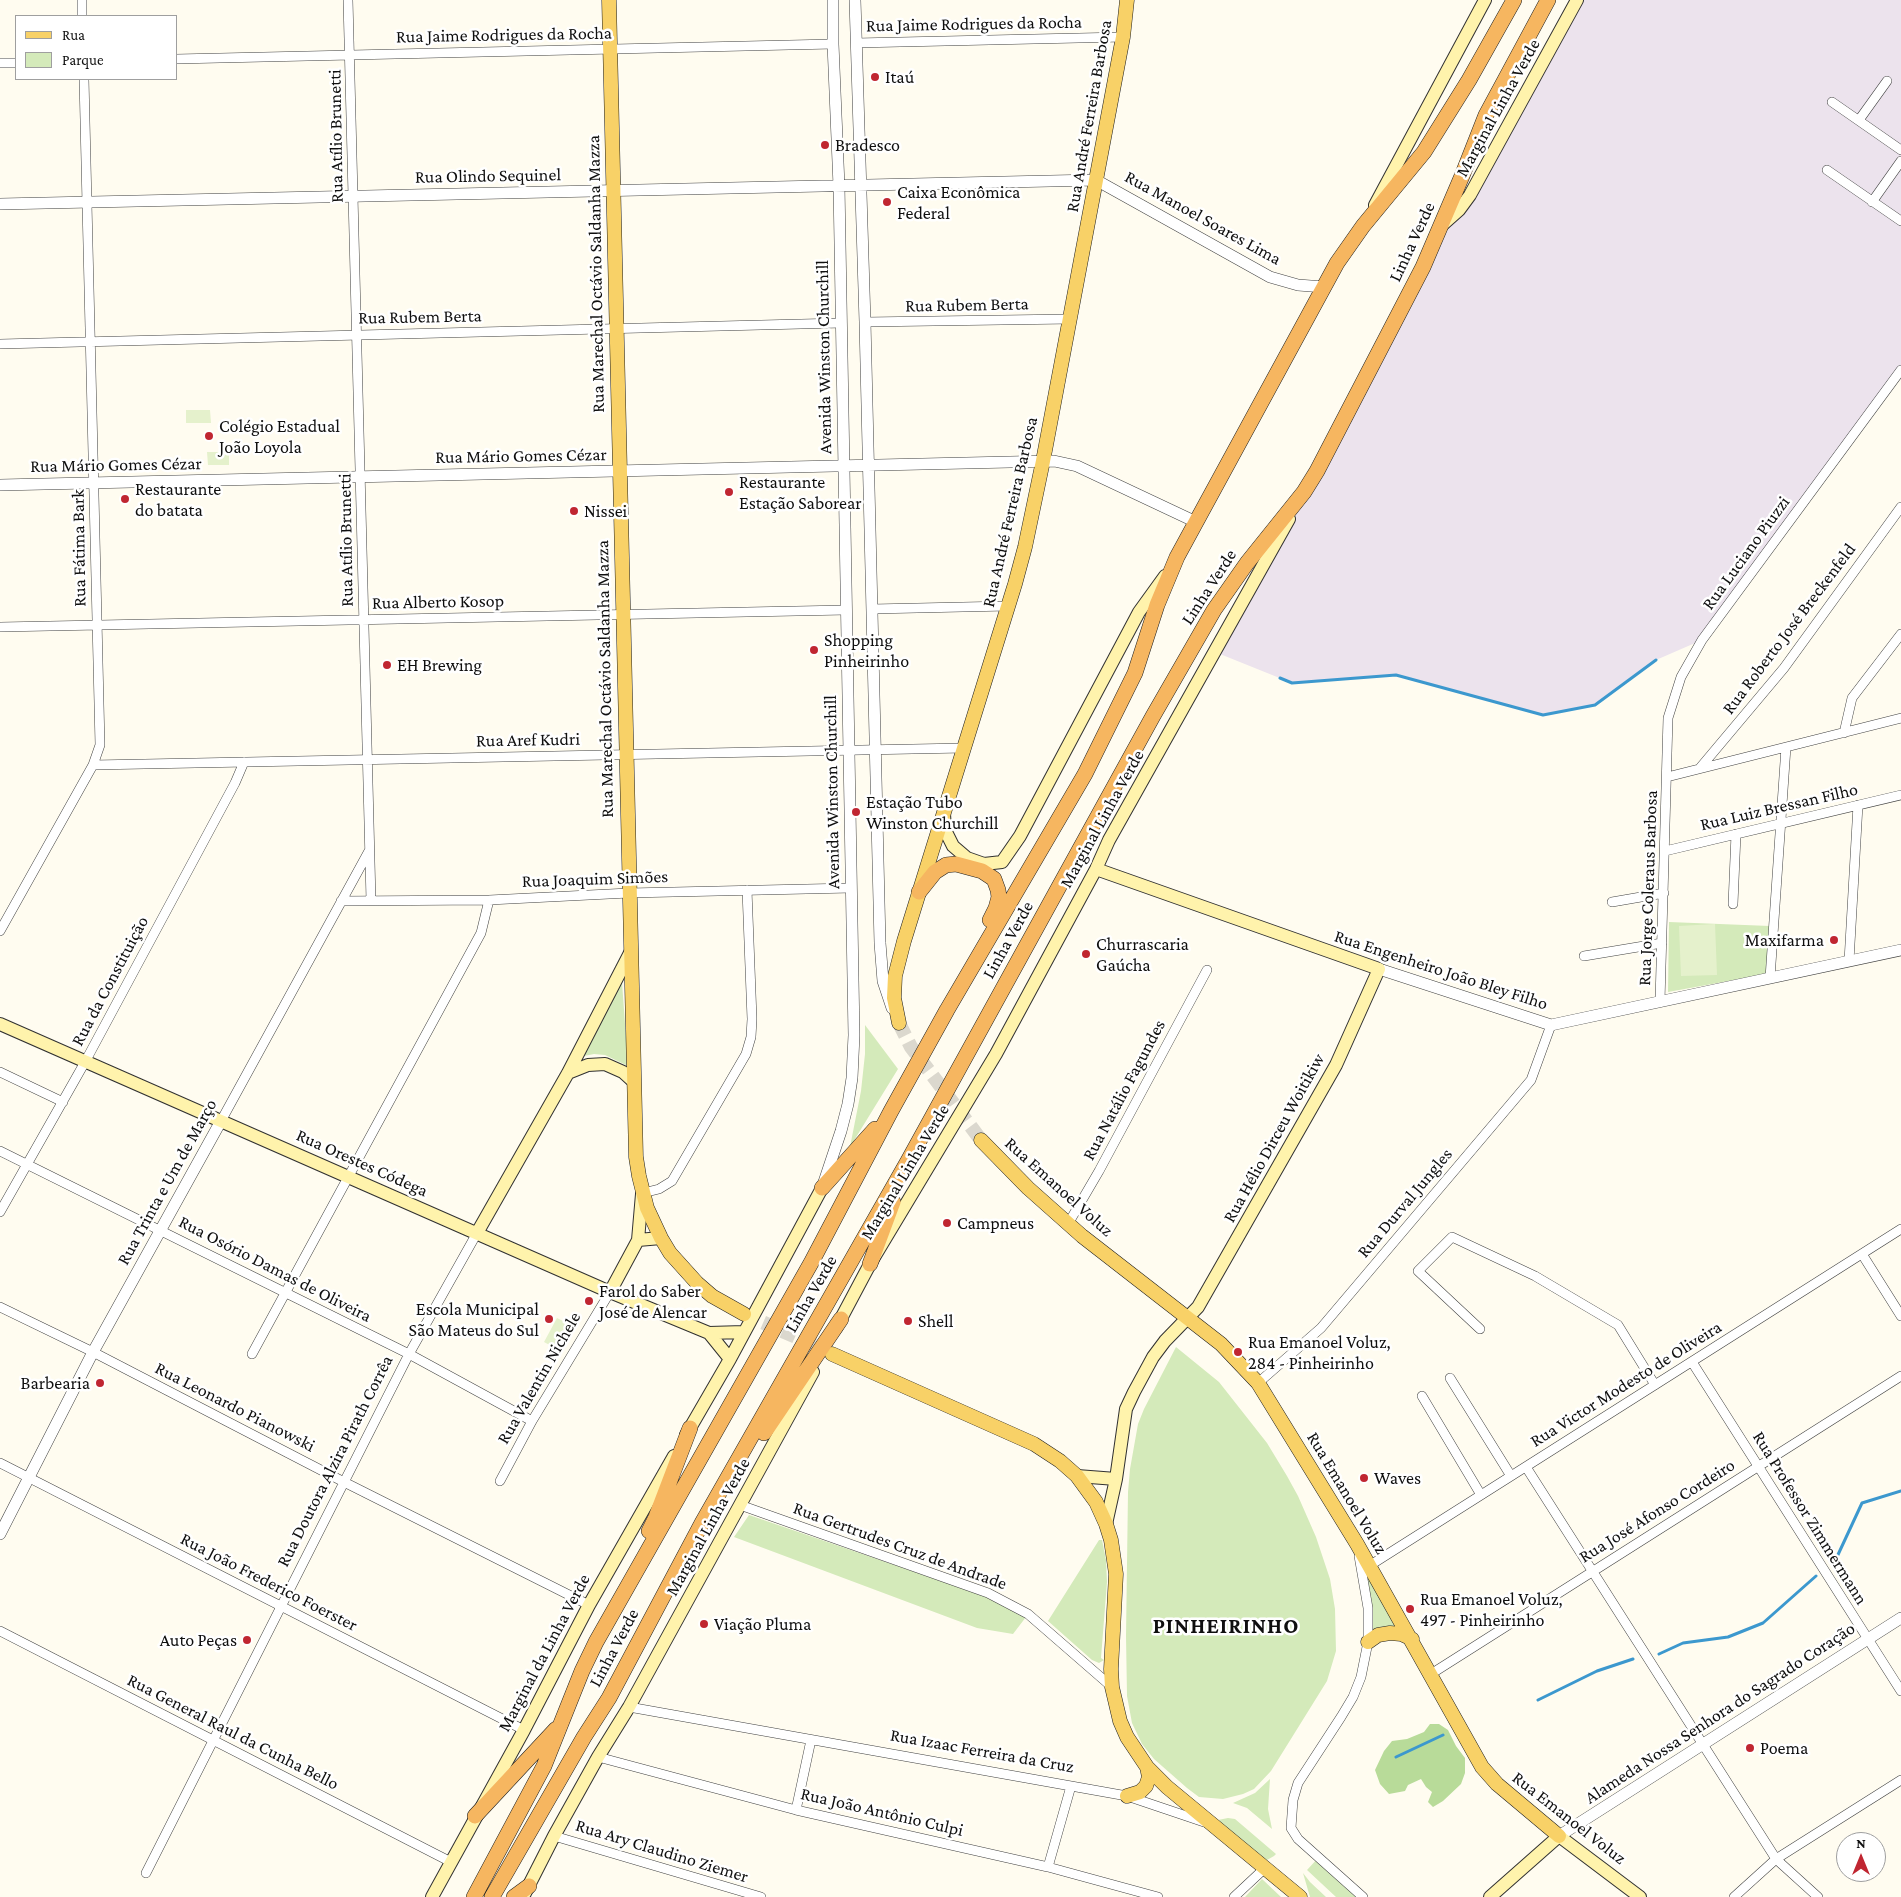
<!DOCTYPE html>
<html>
<head>
<meta charset="utf-8">
<style>
  body { margin:0 }
  #map { position:relative; width:1901px; height:1897px; overflow:hidden; background:#fffcf0; font-family:"Crimson Pro",serif }
  canvas { display:block }
  .legend { position:absolute; left:15px; top:15px; width:162px; height:65px; box-sizing:border-box; background:#fff; border:1px solid #9f9f9f; margin:0; padding:6px 9px; list-style:none; font-size:15px; color:#0f0f0f }
  .legend li { display:flex; align-items:center; gap:10px; height:25px }
  .legend b { width:25px; border:1px solid #9f9f9f }
  .north { position:absolute; left:1836px; top:1832px; width:50px; height:50px; box-sizing:border-box; background:#fff; border:1px solid #9f9f9f; border-radius:50%; rotate:0deg; font-size:14px; font-weight:700; line-height:20px; text-align:center; color:#0f0f0f }
  .north::after { content:''; display:block; margin:auto; width:18px; height:22px; background:#c02631; clip-path:polygon(50% 0,100% 100%,50% 72%,0 100%) }
</style>
</head>
<body>
<div id="map">
<canvas width="1901" height="1897"></canvas>
<ul class="legend">
<li><b style="height:6px;background:#f8d167"></b>Rua</li>
<li><b style="height:14px;background:#d4eaba"></b>Parque</li>
</ul>
<div class="north">N</div>
</div>
<script>
const ctx = document.querySelector('canvas').getContext('2d');
ctx.lineJoin = 'round';
function fill(path, color) { ctx.fillStyle = color; ctx.fill(path, 'evenodd'); }
const toPath = rows => new Path2D(rows.map(r => 'M' + r).join(''));
function strokePath(path, color, width, dash) { ctx.strokeStyle = color; ctx.lineWidth = width; ctx.lineCap = dash ? 'butt' : 'round'; ctx.setLineDash(dash || []); ctx.stroke(path); }
function write(font, color, halo, rows, align = 'center') {
  ctx.font = font + ' "Crimson Pro",serif'; ctx.lineWidth = 5; ctx.setLineDash([]); ctx.textBaseline = 'middle'; ctx.strokeStyle = halo; ctx.fillStyle = color; for (const [text, x, y, turn = 0] of rows) {
    ctx.save(); ctx.translate(x, y); ctx.rotate((+turn || 0) * Math.PI / 180); ctx.textAlign = isNaN(turn) ? turn : align; if (halo) ctx.strokeText(text, 0, 0); ctx.fillText(text, 0, 0); ctx.restore();
  }
}
const industrial = toPath([
  [1577,0,1901,0,1901,370,1702,640,1656,660,1595,705,1543,715,1396,675,1292,683,1215,652,1412,286,1470,195]
]);
const green = toPath([
  [1669,922,1770,926,1767,974,1668,992],
  [622,982,628,1066,605,1055,594,1054,584,1056],
  [865,1025,898,1069,850,1147,861,1091,865,1054],
  [1176,1347,1219,1382,1267,1443,1287,1476,1298,1496,1316,1537,1330,1579,1335,1609,1336,1651,1327,1681,1271,1771,1254,1789,1243,1794,1223,1799,1199,1797,1187,1788,1154,1759,1142,1744,1132,1723,1127,1696,1126,1636,1128,1492,1130,1469,1138,1424,1144,1409],
  [749,1515,999,1601,1026,1617,1013,1634,977,1628,734,1537],
  [1099,1540,1102,1540,1106,1560,1107,1582,1101,1658,1104,1660,1099,1663,1092,1660,1048,1621],
  [1373,1577,1405,1632,1372,1635,1367,1579],
  [1270,1779,1268,1809,1272,1829,1247,1808,1233,1803,1255,1793],
  [1228,1818,1235,1819,1276,1854,1274,1856,1267,1860,1262,1858,1218,1820],
  [1319,1857,1361,1897,1336,1897,1307,1870],
  [1303,1873,1310,1882,1326,1897,1310,1897],
  [1262,1879,1281,1897,1245,1897]
]);
const forest = toPath([
  [1430,1724,1439,1724,1448,1730,1456,1746,1465,1758,1465,1773,1461,1784,1443,1801,1433,1807,1428,1802,1432,1792,1426,1787,1421,1779,1408,1785,1405,1791,1389,1794,1380,1784,1375,1770,1384,1751,1392,1741,1407,1739,1424,1732]
]);
const pitch = toPath([
  [186,410,210,410,211,423,186,423],
  [207,452,229,452,229,465,208,465],
  [1715,924,1717,975,1681,976,1679,926],
  [557,1318,571,1325,557,1349,544,1342]
]);
const stream = toPath([
  [1280,678,1292,683,1396,675,1543,715,1595,705,1656,660],
  [1836,1559,1862,1503,1901,1491],
  [1659,1654,1683,1643,1728,1637,1763,1623,1816,1576],
  [1538,1700,1597,1671,1633,1659],
  [1396,1757,1443,1735]
]);
const primaryTunnel = toPath([
  [899,1023,911,1047,981,1140],
  [744,1314,814,1345]
]);
const minor = toPath([
  [82,0,82,16],
  [348,0,371,900],
  [856,43,1123,37],
  [176,59,833,44],
  [0,63,16,63],
  [1832,102,1901,150],
  [1859,120,1887,81],
  [1827,170,1901,221],
  [1872,202,1901,161],
  [865,322,1070,319],
  [0,344,841,323],
  [872,609,1008,606],
  [0,627,846,610],
  [1844,733,1852,698,1901,634],
  [93,765,964,748],
  [1700,768,1784,668,1901,507],
  [1667,777,1901,718],
  [1665,851,1901,795],
  [341,901,489,900,629,893,851,888],
  [1612,902,1664,893],
  [1733,904,1736,834],
  [0,931,93,765,100,745,84,79],
  [1584,956,1662,943],
  [1849,961,1858,805],
  [1770,978,1786,747],
  [1660,1001,1668,718,1681,677,1702,640,1901,370],
  [0,1072,63,1102],
  [221,1121,369,851],
  [0,1151,409,1354,532,1421],
  [643,1193,659,1189,672,1181,746,1054,751,1037,752,1019,747,890],
  [0,1212,85,1062,235,783,244,762],
  [1068,1224,1099,1171,1207,970],
  [1862,1254,1901,1316],
  [0,1307,93,1352,344,1482,589,1605],
  [1480,1329,1418,1271,1452,1237,1535,1276,1618,1325,1655,1385],
  [252,1354,481,933,489,900],
  [1692,1362,1901,1691],
  [1450,1378,1511,1476],
  [1258,1383,1321,1328,1531,1080,1551,1025],
  [1422,1396,1481,1495],
  [0,1463,524,1730],
  [1526,1467,1776,1859,1818,1897],
  [500,1481,532,1421,610,1292],
  [740,1505,988,1593,1028,1614,1112,1687],
  [1359,1556,1368,1608,1368,1642,1361,1677,1353,1697,1341,1717,1298,1783,1293,1800,1291,1828,1298,1839,1363,1897],
  [1369,1566,1901,1229],
  [0,1631,451,1862],
  [1431,1674,1901,1376],
  [629,1707,1127,1796,1204,1822],
  [598,1757,796,1810,1048,1867,1158,1897],
  [796,1810,811,1740],
  [554,1836,761,1897],
  [1048,1867,1071,1786],
  [146,1873,409,1354,477,1233],
  [1234,1897,1265,1868],
  [1734,1897,1776,1859,1901,1780]
]);
const tertiary = toPath([
  [855,0,865,322,880,943,883,981,892,1008],
  [0,204,1096,180,1270,277,1298,285,1324,287],
  [0,485,1054,461,1077,466,1196,522],
  [1379,969,1551,1025,1901,950],
  [824,1182,841,1131,848,1104,852,1078,854,1035,839,186,833,44,833,0],
  [0,1534,93,1352,221,1121],
  [1559,1836,1901,1618]
]);
const secondary = toPath([
  [1375,205,1485,0],
  [1441,226,1459,210,1470,195,1577,0],
  [944,814,945,830,953,846,967,858,984,864,1002,862,1020,836,1139,612,1165,576],
  [1096,869,1379,969,1336,1065,1198,1307,1165,1341,1153,1357,1134,1392,1126,1409,1116,1479,1106,1524],
  [0,1024,610,1292,709,1333,744,1332],
  [568,1073,588,1065,605,1064,623,1072,634,1082],
  [477,1233,568,1073,631,951],
  [638,1240,661,1238],
  [610,1292,638,1240,642,1194],
  [836,1328,870,1264,996,1054,1096,869,1109,840,1289,519],
  [709,1333,730,1359],
  [686,1435,730,1359,822,1188],
  [1077,1476,1116,1479],
  [525,1893,554,1836,598,1757,629,1707,813,1372],
  [432,1897,524,1730,589,1605,674,1456],
  [1490,1897,1559,1836,1640,1897]
]);
const primary = toPath([
  [609,0,636,1157,639,1176,647,1208,661,1238,670,1253,697,1283,712,1296,744,1314],
  [899,1023,894,998,895,976,904,941,1015,584,1025,547,1043,461,1123,37,1127,0],
  [981,1140,1028,1188,1082,1236,1221,1344,1258,1383,1357,1544,1482,1767,1497,1784,1559,1836],
  [832,1354,1034,1444,1060,1461,1077,1476,1096,1502,1106,1524,1111,1540,1116,1574,1111,1669,1112,1687,1120,1721,1127,1737,1147,1767,1167,1787,1300,1897],
  [1368,1642,1378,1635,1390,1633,1401,1634,1412,1639],
  [1127,1796,1140,1792,1146,1786,1149,1777,1147,1767]
]);
const trunk = toPath([
  [919,892,935,872,946,865,956,864,982,871,994,879,998,890,999,897,996,908,990,920],
  [822,1188,875,1129],
  [870,1264,893,1202],
  [764,1433,841,1319],
  [649,1531,656,1517,690,1428],
  [475,1816,556,1729],
  [474,1897,544,1766,582,1671,596,1642,811,1263,891,1111,947,1010,1085,774,1135,673,1157,605,1177,557,1337,263,1363,226,1424,152,1469,80,1514,0],
  [492,1897,584,1737,609,1698,702,1523,908,1161,1153,716,1214,610,1247,563,1304,492,1317,471,1423,267,1462,176,1486,115,1548,0],
  [514,1897,529,1886]
]);
const markers = [
  [875,77,5,"#c02631"],
  [825,145,5,"#c02631"],
  [887,202,5,"#c02631"],
  [209,436,5,"#c02631"],
  [729,492,5,"#c02631"],
  [125,499,5,"#c02631"],
  [574,511,5,"#c02631"],
  [814,650,5,"#c02631"],
  [387,665,5,"#c02631"],
  [856,812,5,"#c02631"],
  [1834,940,5,"#c02631"],
  [1086,954,5,"#c02631"],
  [947,1223,5,"#c02631"],
  [589,1301,5,"#c02631"],
  [549,1319,5,"#c02631"],
  [908,1321,5,"#c02631"],
  [1238,1352,5,"#c02631"],
  [100,1383,5,"#c02631"],
  [1364,1478,5,"#c02631"],
  [1410,1609,5,"#c02631"],
  [704,1624,5,"#c02631"],
  [247,1640,5,"#c02631"],
  [1750,1748,5,"#c02631"]
];
const streetNames = [
  ["Rua Jaime Rodrigues da Rocha",974,24,-1],
  ["Rua Jaime Rodrigues da Rocha",504,35,-1],
  ["Marginal Linha Verde",1498,108,-61],
  ["Rua André Ferreira Barbosa",1089,116,-80],
  ["Rua Atílio Brunetti",336,136,-91],
  ["Rua Olindo Sequinel",488,176,-1],
  ["Rua Manoel Soares Lima",1203,218,29],
  ["Linha Verde",1412,242,-65],
  ["Rua Marechal Octávio Saldanha Mazza",596,274,-91],
  ["Rua Rubem Berta",967,305,-1],
  ["Rua Rubem Berta",420,317,-1],
  ["Avenida Winston Churchill",824,357,-91],
  ["Rua Mário Gomes Cézar",521,456,-1],
  ["Rua Mário Gomes Cézar",116,465,-1],
  ["Rua André Ferreira Barbosa",1010,512,-77],
  ["Rua Atílio Brunetti",346,540,-91],
  ["Rua Fátima Bark",79,548,-91],
  ["Rua Luciano Piuzzi",1746,553,-54],
  ["Linha Verde",1209,587,-57],
  ["Rua Alberto Kosop",438,602,-1],
  ["Rua Roberto José Breckenfeld",1789,629,-53],
  ["Rua Marechal Octávio Saldanha Mazza",605,679,-91],
  ["Rua Aref Kudri",528,740,-1],
  ["Avenida Winston Churchill",832,792,-91],
  ["Rua Luiz Bressan Filho",1779,807,-13],
  ["Marginal Linha Verde",1102,819,-61],
  ["Rua Joaquim Simões",595,879,-2],
  ["Rua Jorge Coleraus Barbosa",1648,888,-88],
  ["Linha Verde",1008,940,-61],
  ["Rua Engenheiro João Bley Filho",1441,970,18],
  ["Rua da Constituição",110,981,-62],
  ["Rua Natálio Fagundes",1124,1090,-62],
  ["Rua Hélio Dirceu Woitikiw",1274,1138,-61],
  ["Rua Orestes Códega",362,1163,24],
  ["Marginal Linha Verde",905,1172,-59],
  ["Rua Trinta e Um de Março",167,1182,-61],
  ["Rua Emanoel Voluz",1059,1187,42],
  ["Rua Durval Jungles",1405,1203,-50],
  ["Rua Osório Damas de Oliveira",275,1269,27],
  ["Linha Verde",811,1294,-60],
  ["Rua Valentin Nichele",539,1378,-60],
  ["Rua Victor Modesto de Oliveira",1626,1384,-32],
  ["Rua Leonardo Pianowski",235,1407,27],
  ["Rua Doutora Alzira Pirath Corrêa",335,1461,-63],
  ["Rua Emanoel Voluz",1347,1493,59],
  ["Rua José Afonso Cordeiro",1657,1511,-32],
  ["Rua Professor Zimmermann",1810,1518,58],
  ["Marginal Linha Verde",708,1527,-61],
  ["Rua Gertrudes Cruz de Andrade",900,1546,20],
  ["Rua João Frederico Foerster",269,1582,27],
  ["Linha Verde",614,1648,-62],
  ["Marginal da Linha Verde",544,1653,-62],
  ["Alameda Nossa Senhora do Sagrado Coração",1720,1713,-33],
  ["Rua General Raul da Cunha Bello",233,1732,27],
  ["Rua Izaac Ferreira da Cruz",982,1751,10],
  ["Rua João Antônio Culpi",882,1812,13],
  ["Rua Emanoel Voluz",1569,1818,38],
  ["Rua Ary Claudino Ziemer",662,1851,17]
];
const poiNames = [
  ["Itaú",885,77],
  ["Bradesco",835,145],
  ["Caixa Econômica",897,192],
  ["Federal",897,213],
  ["Colégio Estadual",219,426],
  ["João Loyola",219,447],
  ["Restaurante",739,482],
  ["Estação Saborear",739,503],
  ["Restaurante",135,489],
  ["do batata",135,510],
  ["Nissei",584,511],
  ["Shopping",824,640],
  ["Pinheirinho",824,661],
  ["EH Brewing",397,665],
  ["Estação Tubo",866,802],
  ["Winston Churchill",866,823],
  ["Maxifarma",1824,940,"right"],
  ["Churrascaria",1096,944],
  ["Gaúcha",1096,965],
  ["Campneus",957,1223],
  ["Farol do Saber",599,1291],
  ["José de Alencar",599,1312],
  ["Escola Municipal",539,1309,"right"],
  ["São Mateus do Sul",539,1330,"right"],
  ["Shell",918,1321],
  ["Rua Emanoel Voluz,",1248,1342],
  ["284 - Pinheirinho",1248,1363],
  ["Barbearia",90,1383,"right"],
  ["Waves",1374,1478],
  ["Rua Emanoel Voluz,",1420,1599],
  ["497 - Pinheirinho",1420,1620],
  ["Viação Pluma",714,1624],
  ["Auto Peças",237,1640,"right"],
  ["Poema",1760,1748]
];
const districtNames = [
  ["PINHEIRINHO",1226,1626]
];
fill(industrial, '#ece3ed');
fill(green, '#d4eaba');
fill(forest, '#b8db99');
fill(pitch, '#e5f1cc');
strokePath(stream, '#3c98ce', 3);
strokePath(primaryTunnel, '#dbd8ce', 14, [14, 7]);
strokePath(minor, '#424242', 10);
strokePath(tertiary, '#424242', 12);
strokePath(secondary, '#313131', 14);
strokePath(primary, '#202020', 15);
strokePath(trunk, '#202020', 16);
strokePath(minor, '#fff', 9);
strokePath(tertiary, '#fff', 11);
strokePath(secondary, '#fff3ac', 12);
strokePath(primary, '#f8d167', 14);
strokePath(trunk, '#f6b660', 15);
for (const [x, y, r, color] of markers) { const dot = new Path2D(); dot.arc(x, y, r, 0, 2 * Math.PI); ctx.fillStyle = color; ctx.fill(dot); strokePath(dot, '#fff', 2); }
write('18px', '#0f0f0f', '#fff', streetNames);
write('18px', '#0f0f0f', '#fff', poiNames, 'left');
ctx.letterSpacing = '1px';
write('bold 22px', '#0f0f0f', '#fff', districtNames);
ctx.letterSpacing = '0px';
</script>
</body>
</html>
